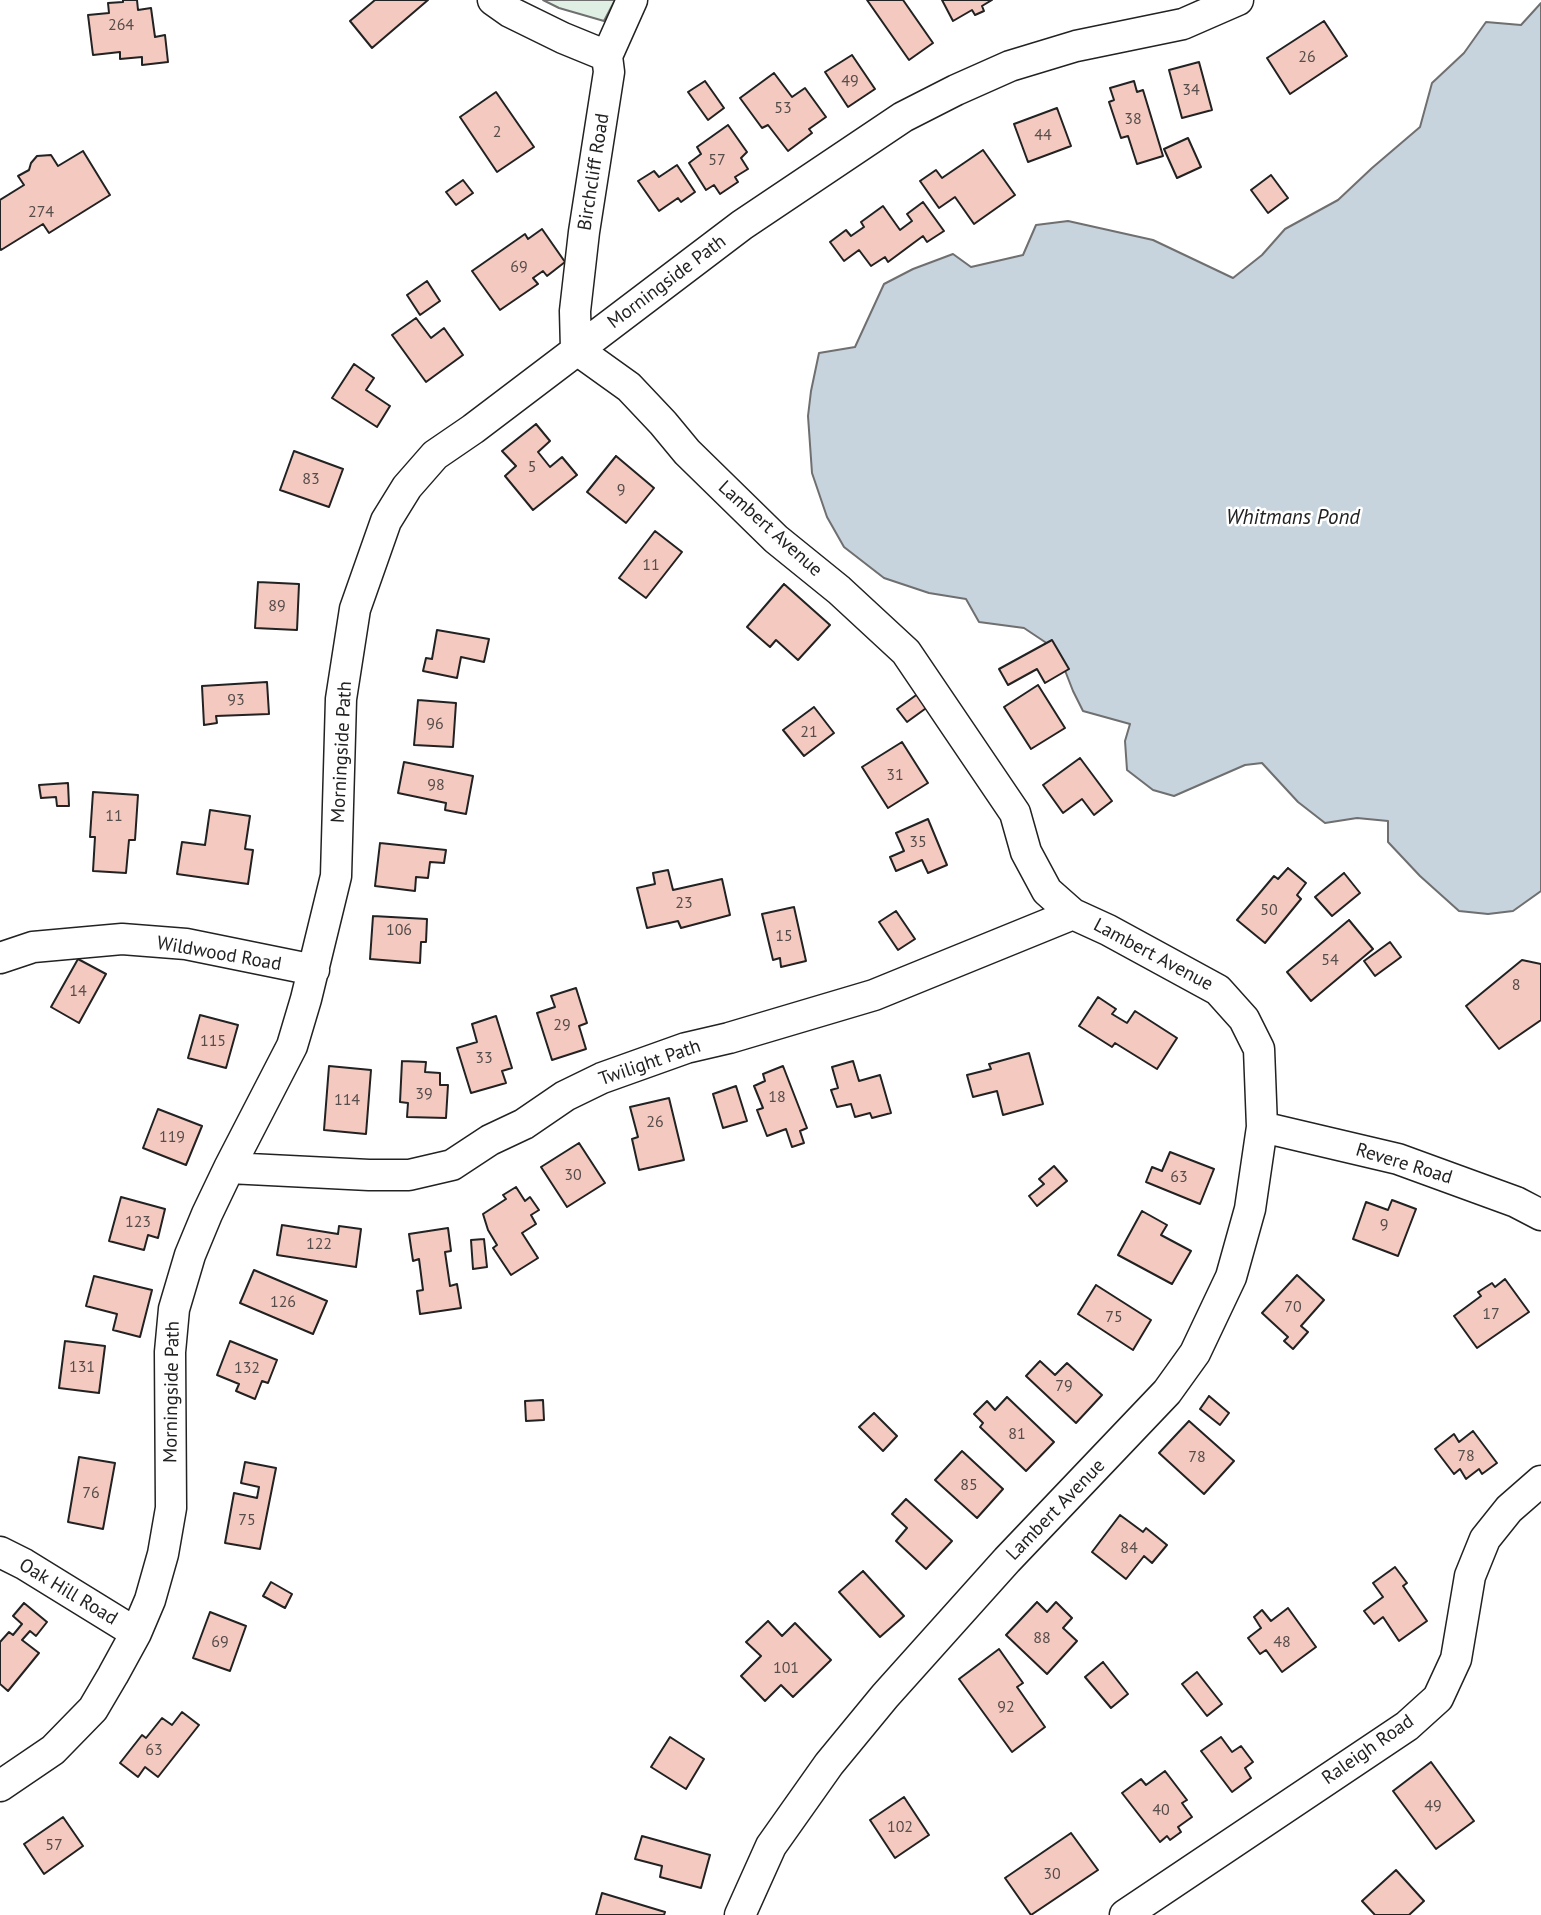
<!DOCTYPE html>
<html>
<head>
<meta charset="utf-8">
<style>
  body { margin:0 }
  canvas { display:block; background:#fff }
</style>
</head>
<body>
<canvas width="1541" height="1915"></canvas>
<script>
const ctx = document.querySelector('canvas').getContext('2d');
ctx.lineJoin = 'round';
function fill(path, color) { ctx.fillStyle = color; ctx.fill(path, 'evenodd'); }
const toPath = rows => new Path2D(rows.map(r => 'M' + r).join(''));
function strokePath(path, color, width, dash) { ctx.strokeStyle = color; ctx.lineWidth = width; ctx.lineCap = dash ? 'butt' : 'round'; ctx.setLineDash(dash || []); ctx.stroke(path); }
function write(font, color, halo, rows, align = 'center') {
  ctx.font = font + ' "PT Sans",sans-serif'; ctx.lineWidth = 5; ctx.setLineDash([]); ctx.textBaseline = 'middle'; ctx.strokeStyle = halo; ctx.fillStyle = color; for (const [text, x, y, turn = 0] of rows) {
    ctx.save(); ctx.translate(x, y); ctx.rotate((+turn || 0) * Math.PI / 180); ctx.textAlign = isNaN(turn) ? turn : align; if (halo) ctx.strokeText(text, 0, 0); ctx.fillText(text, 0, 0); ctx.restore();
  }
}
const green = toPath([
  [543,0,615,0,604,21,559,8,543,0]
]);
const water = toPath([
  [1541,3,1541,891,1513,911,1488,914,1459,911,1420,876,1388,842,1388,821,1357,818,1325,823,1298,802,1262,763,1245,765,1174,796,1153,790,1127,770,1125,741,1130,724,1083,711,1073,691,1057,650,1024,628,979,622,966,599,929,593,884,578,844,547,827,517,812,473,808,416,811,391,819,353,855,347,884,284,913,269,953,254,971,267,1023,255,1036,225,1068,221,1153,240,1233,278,1262,255,1285,229,1338,200,1372,168,1420,127,1432,83,1464,53,1486,22,1521,25,1541,3]
]);
const building = toPath([
  [123,0,137,0,138,10,151,8,155,37,165,35,168,62,142,65,142,57,120,59,120,52,93,55,88,15,109,13,108,3,123,2,123,0],
  [375,0,428,0,372,48,350,21,375,0],
  [867,0,903,0,933,43,909,60,867,0],
  [942,0,992,0,982,6,984,11,975,15,972,10,953,21,942,0],
  [1324,21,1347,56,1290,94,1267,58,1324,21],
  [852,55,875,89,848,107,825,72,852,55],
  [1199,62,1212,110,1182,118,1169,70,1199,62],
  [774,73,792,97,805,88,826,117,809,129,812,133,788,151,768,125,762,128,740,98,774,73],
  [705,81,724,108,708,120,688,92,705,81],
  [1134,81,1137,92,1143,90,1163,156,1137,164,1128,136,1121,138,1109,102,1114,100,1110,88,1134,81],
  [496,92,534,147,497,172,460,117,496,92],
  [1057,108,1071,146,1028,162,1014,124,1057,108],
  [728,125,747,152,741,158,748,169,735,177,738,182,720,194,714,185,706,190,689,163,701,154,697,147,728,125],
  [1188,138,1201,167,1177,178,1164,149,1188,138],
  [983,150,1015,195,974,224,955,197,939,208,920,181,936,170,942,178,983,150],
  [83,151,110,195,49,233,43,224,1,250,0,248,0,200,24,185,18,176,29,170,31,163,37,156,51,155,58,166,83,151],
  [677,165,695,192,681,202,678,198,659,211,638,181,654,171,659,177,677,165],
  [1271,175,1288,198,1268,213,1251,190,1271,175],
  [463,180,473,193,456,205,446,192,463,180],
  [923,202,944,231,927,242,923,236,888,262,885,257,871,266,859,250,844,261,830,242,846,230,851,236,864,227,861,222,883,206,900,230,912,221,907,214,923,202],
  [542,229,565,262,547,276,543,271,533,278,538,284,500,310,472,271,525,234,528,239,542,229],
  [427,281,440,301,420,315,407,295,427,281],
  [416,318,431,338,444,328,463,355,426,382,392,335,416,318],
  [354,364,374,378,366,390,390,406,377,427,332,398,354,364],
  [536,424,550,441,538,452,550,467,562,457,577,475,533,510,505,476,516,466,502,451,536,424],
  [294,451,343,469,329,507,280,490,294,451],
  [616,456,654,488,626,523,587,492,616,456],
  [655,531,682,552,646,598,619,578,655,531],
  [258,582,299,584,297,630,255,628,258,582],
  [784,584,830,625,798,660,776,640,770,647,747,627,784,584],
  [437,630,489,639,484,662,461,657,457,678,423,671,426,658,432,659,437,630],
  [1052,640,1069,669,1045,683,1037,669,1008,685,999,669,1052,640],
  [267,682,269,714,216,716,217,723,204,725,202,686,267,682],
  [1038,685,1065,728,1031,749,1004,707,1038,685],
  [919,693,929,706,907,722,897,709,919,693],
  [418,700,456,703,453,747,414,745,418,700],
  [814,707,834,733,804,756,783,730,814,707],
  [902,742,928,783,888,808,862,767,902,742],
  [1080,758,1112,801,1094,815,1082,799,1063,813,1043,785,1080,758],
  [404,762,473,776,466,814,445,810,446,803,398,793,404,762],
  [68,783,69,806,57,806,56,797,41,798,39,785,68,783],
  [93,792,138,795,135,840,129,840,126,873,93,871,95,837,90,837,93,792],
  [210,810,250,816,245,849,253,850,248,884,177,874,182,842,205,845,210,810],
  [928,819,947,865,928,873,922,860,896,871,890,857,904,851,896,833,928,819],
  [380,843,446,850,444,863,430,862,428,878,416,877,415,891,375,886,380,843],
  [1288,868,1306,883,1297,895,1301,899,1265,943,1237,920,1274,876,1278,879,1288,868],
  [668,870,673,890,722,879,730,915,681,928,678,921,647,928,637,888,655,884,653,873,668,870],
  [1344,873,1360,893,1332,916,1315,897,1344,873],
  [794,907,806,961,781,967,780,958,773,960,762,914,794,907],
  [896,911,915,939,898,950,879,922,896,911],
  [373,916,427,919,426,942,421,942,420,963,370,959,373,916],
  [1349,920,1373,949,1311,1001,1287,972,1349,920],
  [1390,942,1401,957,1375,976,1364,961,1390,942],
  [78,959,106,974,79,1023,51,1007,78,959],
  [1522,960,1541,964,1541,1020,1499,1049,1466,1006,1522,960],
  [576,988,587,1023,579,1026,586,1049,552,1060,537,1013,555,1007,551,996,576,988],
  [1098,997,1116,1009,1112,1014,1127,1023,1135,1011,1177,1038,1157,1069,1115,1043,1112,1047,1079,1026,1098,997],
  [200,1015,238,1025,226,1068,188,1058,200,1015],
  [496,1016,512,1068,502,1071,506,1083,471,1093,457,1048,477,1042,472,1024,496,1016],
  [1029,1053,1043,1104,1003,1115,997,1091,973,1097,967,1075,991,1069,989,1064,1029,1053],
  [402,1061,426,1062,425,1072,440,1073,440,1085,448,1085,446,1118,407,1117,408,1103,400,1102,402,1061],
  [853,1061,859,1081,880,1075,891,1113,872,1118,870,1113,855,1117,851,1104,837,1107,831,1090,838,1088,832,1067,853,1061],
  [329,1066,371,1070,366,1134,324,1130,329,1066],
  [783,1066,807,1128,800,1131,804,1143,792,1147,786,1129,767,1136,757,1110,763,1108,754,1086,765,1081,763,1074,783,1066],
  [736,1086,747,1121,723,1128,713,1094,736,1086],
  [669,1098,684,1160,639,1170,632,1139,638,1137,630,1107,669,1098],
  [158,1109,202,1126,186,1165,143,1148,158,1109],
  [579,1143,605,1183,567,1207,541,1167,579,1143],
  [1170,1152,1214,1169,1200,1204,1146,1182,1152,1167,1162,1171,1170,1152],
  [1054,1166,1067,1181,1037,1206,1029,1196,1044,1184,1039,1179,1054,1166],
  [516,1187,525,1201,530,1197,539,1210,531,1215,536,1224,522,1233,538,1258,511,1275,493,1248,497,1245,488,1230,483,1214,506,1199,503,1195,516,1187],
  [121,1197,165,1209,158,1238,148,1235,144,1250,109,1241,121,1197],
  [1392,1200,1416,1209,1398,1256,1353,1239,1366,1202,1388,1210,1392,1200],
  [1142,1211,1167,1225,1161,1235,1191,1251,1172,1284,1118,1255,1142,1211],
  [282,1225,338,1234,339,1226,361,1229,356,1267,277,1255,282,1225],
  [448,1228,451,1251,445,1252,450,1286,457,1284,461,1308,420,1314,417,1291,423,1290,419,1259,413,1261,409,1234,448,1228],
  [484,1239,487,1267,473,1269,471,1240,484,1239],
  [254,1270,327,1301,313,1334,240,1303,254,1270],
  [1297,1275,1324,1300,1301,1326,1308,1332,1293,1349,1284,1341,1288,1337,1262,1313,1297,1275],
  [94,1276,152,1290,140,1337,113,1330,117,1314,86,1306,94,1276],
  [1505,1279,1529,1312,1477,1348,1454,1316,1481,1296,1478,1292,1492,1283,1495,1287,1505,1279],
  [1096,1285,1151,1320,1133,1350,1078,1314,1096,1285],
  [65,1341,105,1346,99,1393,59,1388,65,1341],
  [230,1341,277,1360,268,1383,262,1381,255,1399,236,1391,239,1384,217,1375,230,1341],
  [1040,1361,1055,1375,1067,1363,1102,1395,1076,1423,1026,1376,1040,1361],
  [1209,1396,1229,1413,1220,1425,1200,1409,1209,1396],
  [1007,1397,1054,1442,1026,1471,980,1427,983,1423,974,1414,987,1401,995,1410,1007,1397],
  [543,1400,544,1420,526,1421,525,1401,543,1400],
  [874,1413,897,1436,883,1451,859,1427,874,1413],
  [1189,1421,1234,1461,1204,1494,1159,1453,1189,1421],
  [1473,1431,1497,1463,1482,1474,1479,1469,1466,1479,1460,1469,1454,1474,1435,1449,1454,1434,1459,1442,1473,1431],
  [962,1451,1003,1489,977,1518,935,1480,962,1451],
  [79,1457,115,1463,103,1529,68,1522,79,1457],
  [245,1462,276,1468,260,1549,225,1543,234,1493,257,1498,259,1487,241,1483,245,1462],
  [906,1499,952,1541,926,1569,896,1541,907,1528,892,1514,906,1499],
  [1120,1515,1143,1532,1146,1528,1167,1545,1152,1563,1144,1556,1126,1579,1092,1552,1120,1515],
  [1395,1567,1407,1583,1403,1586,1427,1621,1399,1641,1383,1617,1374,1624,1364,1611,1383,1597,1373,1583,1395,1567],
  [863,1571,904,1616,880,1637,839,1592,863,1571],
  [271,1582,292,1594,285,1608,263,1596,271,1582],
  [1037,1602,1047,1612,1056,1602,1072,1618,1063,1628,1077,1641,1047,1674,1006,1635,1037,1602],
  [24,1603,47,1622,36,1636,30,1631,22,1640,39,1653,8,1691,0,1684,0,1642,9,1632,13,1635,22,1624,13,1616,24,1603],
  [1288,1608,1316,1647,1282,1672,1266,1650,1260,1654,1248,1638,1261,1628,1254,1617,1262,1610,1271,1621,1288,1608],
  [210,1612,246,1626,230,1671,193,1658,210,1612],
  [768,1621,782,1636,795,1623,831,1660,793,1697,781,1685,765,1701,741,1676,761,1656,746,1642,768,1621],
  [999,1649,1023,1683,1017,1687,1045,1727,1012,1752,959,1679,999,1649],
  [1103,1662,1128,1694,1111,1708,1085,1677,1103,1662],
  [1197,1672,1222,1704,1207,1716,1182,1684,1197,1672],
  [182,1712,199,1725,158,1777,145,1767,138,1777,120,1763,142,1735,146,1738,162,1718,172,1725,182,1712],
  [670,1737,704,1759,686,1789,651,1767,670,1737],
  [1221,1737,1232,1752,1241,1746,1253,1762,1245,1768,1251,1778,1232,1792,1201,1751,1221,1737],
  [1431,1762,1474,1821,1436,1849,1393,1791,1431,1762],
  [1165,1771,1187,1800,1182,1803,1192,1817,1178,1827,1181,1832,1170,1840,1167,1836,1160,1842,1122,1793,1141,1779,1146,1785,1165,1771],
  [904,1797,929,1835,895,1858,870,1820,904,1797],
  [63,1817,83,1846,44,1874,24,1844,63,1817],
  [1071,1833,1098,1870,1031,1915,1005,1878,1071,1833],
  [642,1836,710,1855,701,1888,660,1877,662,1866,635,1859,642,1836],
  [1396,1870,1424,1901,1409,1915,1375,1915,1362,1901,1396,1870],
  [602,1893,665,1912,664,1915,596,1915,602,1893]
]);
const minor = toPath([
  [493,0,510,12,563,38,607,56],
  [632,0,607,56,609,72,584,232,575,311,576,349,629,387,663,423,687,452,776,539,839,590,906,652,1015,813,1026,852,1047,891,1073,914,1108,930,1218,990,1244,1019,1259,1049,1262,1127,1250,1209,1231,1277,1195,1353,1167,1392,1007,1560,885,1696,829,1764,771,1846,740,1915],
  [0,958,33,947,122,939,186,944,314,970],
  [1262,1127,1398,1159,1516,1202,1541,1215],
  [229,1168,369,1175,409,1175,452,1165,490,1140,524,1124,565,1096,602,1078,686,1048,729,1038,874,995,1073,914],
  [0,1552,24,1564,136,1633],
  [0,1786,53,1750,93,1709,113,1675,136,1633,150,1600,163,1554,171,1508,170,1352,174,1309,190,1255,207,1214,229,1168,292,1046,306,999,336,876,341,699,355,609,386,521,407,487,435,455,473,429,742,225,903,117,956,90,1010,66,1076,46,1183,24,1238,0],
  [1125,1915,1407,1726,1438,1698,1456,1659,1470,1576,1485,1539,1509,1509,1541,1481]
]);
const numberNames = [
  ["264",121,25],
  ["26",1307,57],
  ["49",850,81],
  ["34",1191,90],
  ["53",783,108],
  ["38",1133,119],
  ["2",497,132],
  ["44",1043,135],
  ["57",717,160],
  ["274",41,212],
  ["69",519,267],
  ["5",532,467],
  ["83",311,479],
  ["9",621,490],
  ["11",651,565],
  ["89",277,606],
  ["93",236,700],
  ["96",435,724],
  ["21",809,732],
  ["31",895,775],
  ["98",436,785],
  ["11",114,816],
  ["35",918,842],
  ["23",684,903],
  ["50",1269,910],
  ["106",399,930],
  ["15",784,936],
  ["54",1330,960],
  ["8",1516,985],
  ["14",78,991],
  ["29",562,1025],
  ["115",213,1041],
  ["33",484,1058],
  ["39",424,1094],
  ["18",777,1097],
  ["114",347,1100],
  ["26",655,1122],
  ["119",172,1137],
  ["30",573,1175],
  ["63",1179,1177],
  ["123",138,1222],
  ["9",1384,1225],
  ["122",319,1244],
  ["126",283,1302],
  ["70",1293,1307],
  ["17",1491,1314],
  ["75",1114,1317],
  ["131",82,1367],
  ["132",247,1368],
  ["79",1064,1386],
  ["81",1017,1434],
  ["78",1466,1456],
  ["78",1197,1457],
  ["85",969,1485],
  ["76",91,1493],
  ["75",247,1520],
  ["84",1129,1548],
  ["88",1042,1638],
  ["69",220,1642],
  ["48",1282,1642],
  ["101",786,1668],
  ["92",1006,1707],
  ["63",154,1750],
  ["49",1433,1806],
  ["40",1161,1810],
  ["102",900,1827],
  ["57",54,1845],
  ["30",1052,1874]
];
const streetNames = [
  ["Birchcliff Road",594,172,-81],
  ["Morningside Path",667,282,-37],
  ["Lambert Avenue",770,529,42],
  ["Morningside Path",342,752,-87],
  ["Wildwood Road",219,954,10],
  ["Lambert Avenue",1153,955,28],
  ["Twilight Path",650,1063,-19],
  ["Revere Road",1404,1164,17],
  ["Morningside Path",172,1392,-89],
  ["Lambert Avenue",1056,1510,-46],
  ["Oak Hill Road",68,1592,31],
  ["Raleigh Road",1368,1750,-35]
];
const waterNames = [
  ["Whitmans Pond",1293,518]
];
fill(green, '#e0efe3');
strokePath(green, '#6f6f6f', 2);
fill(water, '#c7d3dd');
strokePath(water, '#6f6f6f', 2);
fill(building, '#f3c9c0');
strokePath(building, '#222', 2);
strokePath(minor, '#222', 33);
strokePath(minor, '#fff', 30);
write('16px', '#564c4a', null, numberNames);
write('19px', '#222', '#fff', streetNames);
write('italic 21px', '#222', '#fff', waterNames);
</script>
</body>
</html>
